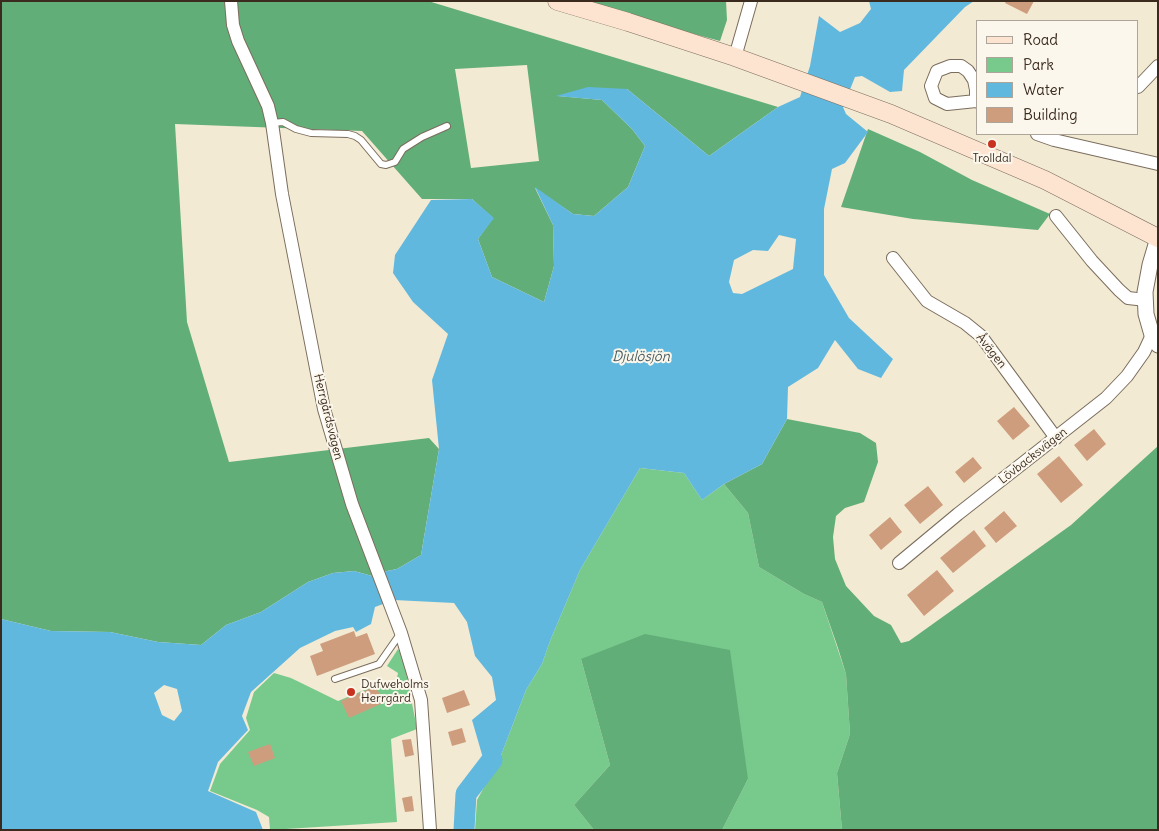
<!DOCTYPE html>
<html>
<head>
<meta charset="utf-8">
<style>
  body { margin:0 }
  #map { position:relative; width:1159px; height:831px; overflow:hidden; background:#f3ead3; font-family:Delius,sans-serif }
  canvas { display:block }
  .frame { position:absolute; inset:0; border:2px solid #3b2a1e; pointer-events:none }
  .legend { position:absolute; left:976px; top:20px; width:162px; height:115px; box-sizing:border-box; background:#fbf7ec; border:1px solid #aea59a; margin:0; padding:6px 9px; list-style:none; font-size:15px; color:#3b2a1e }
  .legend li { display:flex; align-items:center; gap:10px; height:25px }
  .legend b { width:25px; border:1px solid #aea59a }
</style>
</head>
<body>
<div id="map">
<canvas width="1159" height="831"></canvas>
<div class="frame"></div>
<ul class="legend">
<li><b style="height:6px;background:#fde4d0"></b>Road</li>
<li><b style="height:14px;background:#78ca8c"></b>Park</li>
<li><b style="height:14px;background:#61b8de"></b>Water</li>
<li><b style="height:14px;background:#ce9d7d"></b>Building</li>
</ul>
</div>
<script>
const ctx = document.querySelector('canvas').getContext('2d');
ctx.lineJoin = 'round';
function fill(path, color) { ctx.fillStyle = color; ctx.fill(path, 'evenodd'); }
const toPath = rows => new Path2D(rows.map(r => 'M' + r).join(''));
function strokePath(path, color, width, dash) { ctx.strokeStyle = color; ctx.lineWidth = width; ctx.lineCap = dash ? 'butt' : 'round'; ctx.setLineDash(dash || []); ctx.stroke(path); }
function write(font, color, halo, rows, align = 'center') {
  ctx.font = font + ' Delius,sans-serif'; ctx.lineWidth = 4; ctx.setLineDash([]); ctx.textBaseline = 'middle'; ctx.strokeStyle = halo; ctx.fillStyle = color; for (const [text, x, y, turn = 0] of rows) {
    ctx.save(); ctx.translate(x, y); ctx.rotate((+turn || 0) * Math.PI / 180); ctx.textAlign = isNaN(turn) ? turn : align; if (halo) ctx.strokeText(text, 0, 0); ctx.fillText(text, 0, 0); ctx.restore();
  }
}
const green = toPath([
  [640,468,684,473,702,500,724,484,748,513,759,567,804,594,822,602,846,674,850,734,837,773,842,830,722,830,748,779,581,659,610,765,574,805,594,830,475,830,477,800,500,758,526,690,542,664,550,641,580,570],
  [398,649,403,657,417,729,391,739,397,822,270,830,269,817,257,810,210,791,220,764,250,730,246,718,254,692,274,673,291,678,338,701,379,684,396,682,398,673,387,666]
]);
const forest = toPath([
  [1,1,428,1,778,107,709,156,627,89,558,96,602,100,632,129,645,146,628,187,594,216,573,214,535,188,553,225,554,266,544,302,492,277,478,239,493,218,472,199,422,199,362,131,175,124,187,322,229,462,429,438,439,449,421,555,397,569,382,572,372,576,354,571,333,573,308,582,261,612,226,625,201,645,158,642,110,632,51,631,1,619],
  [527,65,539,161,471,168,455,69],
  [571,1,726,1,727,20,720,41],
  [868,129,920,152,972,180,1050,214,1038,230,913,219,841,207],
  [787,419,860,433,876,443,878,462,864,502,845,508,836,516,833,537,835,559,846,586,874,616,891,625,901,643,909,641,1071,525,1158,446,1158,830,842,830,837,773,850,734,846,674,838,648,822,602,804,594,759,567,748,513,724,484,762,464],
  [645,634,730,650,748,779,722,830,594,830,574,805,610,765,581,659]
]);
const water = toPath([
  [869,1,974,1,965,7,904,70,902,91,890,92,862,76,855,77,843,107,846,114,868,132,845,163,832,169,824,209,824,275,849,318,893,359,881,378,858,369,835,340,818,368,788,387,787,419,762,464,724,484,702,500,684,473,640,468,580,570,550,641,542,664,526,690,500,758,492,760,483,758,472,720,496,700,492,677,475,656,467,622,454,603,394,600,375,607,371,624,356,632,353,627,335,631,300,648,251,692,242,716,248,730,218,762,208,791,256,812,263,830,1,830,1,619,51,631,110,632,158,642,201,645,226,625,261,612,308,582,333,573,354,571,372,576,382,572,397,569,421,555,439,449,432,380,448,334,413,302,393,273,395,255,431,200,472,199,494,218,478,239,492,277,544,302,554,266,553,225,535,187,573,214,594,216,628,187,645,146,632,129,602,100,556,96,588,87,627,89,709,156,778,107,800,97,810,66,819,16,840,32,860,23,871,9],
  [779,235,796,239,793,269,742,294,733,293,729,282,734,260,753,250,768,251],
  [164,685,177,689,182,711,174,721,162,715,154,693]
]);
const river = toPath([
  [464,830,466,794,492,760]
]);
const building = toPath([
  [1006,1,1034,1,1027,14,1005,3],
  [1014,407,1030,426,1013,440,997,421],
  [1094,429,1106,444,1087,461,1074,445],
  [1059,456,1083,485,1061,503,1037,474],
  [973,457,982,468,964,483,955,472],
  [928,486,943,505,920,524,904,505],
  [1004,511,1017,526,996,543,984,528],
  [890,517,902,532,881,550,869,535],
  [974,530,986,546,953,573,940,558],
  [937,570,954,591,924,616,907,595],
  [354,631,356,637,367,633,375,654,317,676,310,656,323,651,320,644],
  [376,686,383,703,349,718,341,701],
  [464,690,470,705,447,713,442,698],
  [462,728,466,742,452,746,448,732],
  [411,739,414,755,405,757,402,740],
  [270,744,275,758,254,766,248,752],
  [412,796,414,811,405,812,402,798]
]);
const service = toPath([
  [272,123,283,122,296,129,311,133,348,134,355,136,361,140,381,164,386,165,395,162,403,149,422,137,447,126],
  [335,679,379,664,400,634]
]);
const minor = toPath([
  [231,1,233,25,238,41,268,106,272,123,282,194,324,409,352,504,401,633,421,700,430,830],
  [735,57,751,1],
  [1138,87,1158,66],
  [976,101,976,90,974,80,968,71,961,66,950,66,937,71,931,86,935,98,947,104,976,101,978,102],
  [1037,134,1054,140,1158,164],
  [1056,216,1092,261,1119,290,1128,298,1146,300],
  [893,258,927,301,965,323,981,336,1056,438],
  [899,563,958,514,1106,398,1127,376,1144,352,1152,335]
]);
const tertiary = toPath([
  [1158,238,1150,265,1145,292,1146,314,1152,335,1158,345]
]);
const secondary = toPath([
  [557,1,628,22,735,57,891,114,1045,180,1158,238]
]);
const markers = [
  [992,144,5,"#c8321e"],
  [351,692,5,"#c8321e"]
];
const poiNames = [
  ["Trolldal",992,159],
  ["Dufweholms",361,685,"left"],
  ["Herrgård",361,699,"left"]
];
const streetNames = [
  ["Åvägen",991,351,51],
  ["Herrgårdsvägen",328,417,76],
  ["Lövbacksvägen",1033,456,-38]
];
const waterNames = [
  ["Djulösjön",641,357]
];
fill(green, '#78ca8c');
fill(forest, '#62ae78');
fill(water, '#61b8de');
strokePath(river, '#61b8de', 21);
fill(building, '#ce9d7d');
strokePath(service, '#7b6d5d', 8);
strokePath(minor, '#7b6d5d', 14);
strokePath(tertiary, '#7b6d5d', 17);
strokePath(secondary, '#7b6d5d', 19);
strokePath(service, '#fff', 6);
strokePath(minor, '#fff', 12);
strokePath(tertiary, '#fff', 15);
strokePath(secondary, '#fde4d0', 18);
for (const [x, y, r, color] of markers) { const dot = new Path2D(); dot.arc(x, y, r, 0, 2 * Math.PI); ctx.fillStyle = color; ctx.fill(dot); strokePath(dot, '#fbf7ec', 2); }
write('12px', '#3b2a1e', '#fbf7ec', poiNames);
write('12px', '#3b2a1e', '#fbf7ec', streetNames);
write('italic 14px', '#485c61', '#fbf7ec', waterNames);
</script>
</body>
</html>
